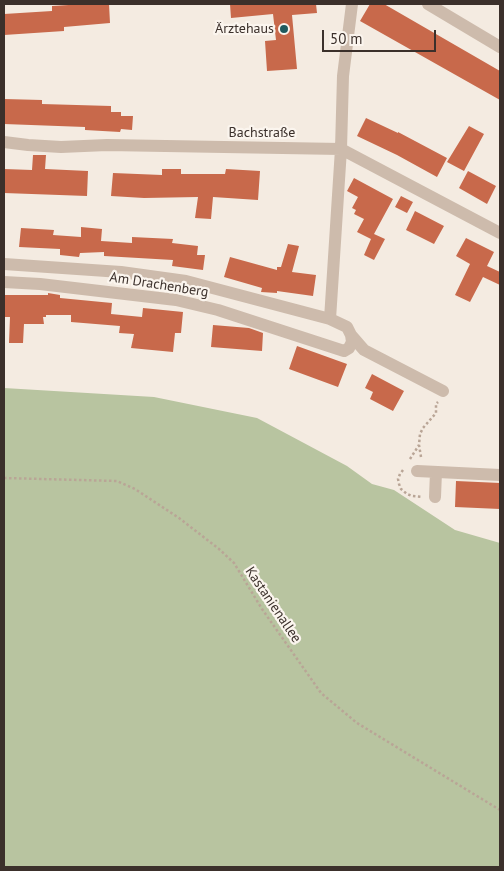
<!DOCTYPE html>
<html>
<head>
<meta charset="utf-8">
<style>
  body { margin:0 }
  #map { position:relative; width:504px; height:871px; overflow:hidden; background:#f4ebe1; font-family:"PT Sans",sans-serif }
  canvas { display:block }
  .frame { position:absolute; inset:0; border:5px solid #3b302b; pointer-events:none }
  .scale { position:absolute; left:322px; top:30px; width:114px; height:22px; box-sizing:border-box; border:2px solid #3b302b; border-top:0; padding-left:6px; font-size:15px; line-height:18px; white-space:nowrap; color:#3b302b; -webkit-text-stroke:4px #fbf5ee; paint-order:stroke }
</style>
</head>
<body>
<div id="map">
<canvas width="504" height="871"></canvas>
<div class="frame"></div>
<div class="scale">50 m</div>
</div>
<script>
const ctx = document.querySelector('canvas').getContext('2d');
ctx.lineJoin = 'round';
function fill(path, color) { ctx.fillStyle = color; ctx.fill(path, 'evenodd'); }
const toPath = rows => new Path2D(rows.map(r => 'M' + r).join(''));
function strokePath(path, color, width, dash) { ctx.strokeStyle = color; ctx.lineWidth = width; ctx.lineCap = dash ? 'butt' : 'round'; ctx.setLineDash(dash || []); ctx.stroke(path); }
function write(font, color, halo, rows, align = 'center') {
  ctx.font = font + ' "PT Sans",sans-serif'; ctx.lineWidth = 4.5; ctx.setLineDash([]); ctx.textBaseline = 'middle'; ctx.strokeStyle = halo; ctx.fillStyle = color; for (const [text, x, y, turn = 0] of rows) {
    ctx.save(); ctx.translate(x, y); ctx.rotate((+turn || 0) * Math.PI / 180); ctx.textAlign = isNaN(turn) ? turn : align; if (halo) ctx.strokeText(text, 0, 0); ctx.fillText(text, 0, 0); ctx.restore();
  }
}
const green = toPath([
  [4,388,154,397,257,418,347,466,372,484,394,490,455,530,500,543,500,867,4,867]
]);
const building = toPath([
  [85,4,109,4,110,23,64,27,64,31,4,35,4,14,52,11,52,6],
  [230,4,316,4,317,13,292,15,297,69,267,71,265,41,276,40,273,14,231,18],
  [370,4,384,4,500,71,500,100,360,21],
  [4,99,42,100,42,104,111,106,111,112,121,112,121,116,133,116,132,130,121,129,120,132,85,130,85,127,4,124],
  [366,118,398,133,398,132,447,158,437,177,397,155,357,136],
  [469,126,484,134,464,171,447,162],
  [33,155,46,155,45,169,88,171,87,196,4,193,4,169,32,170],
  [162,169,181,169,181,174,225,174,226,169,260,171,258,200,213,197,211,219,195,218,198,197,144,198,111,196,113,173,162,175],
  [468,171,496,186,487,204,459,188],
  [354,178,393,199,374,234,385,239,374,260,364,255,371,239,357,232,364,219,354,214,356,210,352,208,358,197,347,191],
  [401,196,413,202,407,213,395,207],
  [415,211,444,226,434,244,406,230],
  [81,227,102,229,101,241,132,243,132,237,173,239,172,243,198,246,197,255,205,255,203,270,172,266,173,260,104,256,104,252,80,253,79,257,60,255,60,249,19,247,21,228,54,230,53,235,81,237],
  [466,238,494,252,487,266,500,272,500,285,483,277,470,302,455,295,470,264,456,256],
  [288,244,299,246,292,272,316,275,313,296,277,291,277,293,261,292,262,288,224,277,230,257,277,270,277,267,281,267],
  [48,293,60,295,60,298,112,303,111,314,142,317,143,308,183,312,181,333,175,333,173,352,131,348,134,334,119,333,120,326,71,322,71,315,46,315,46,317,43,317,44,324,24,324,23,343,9,343,10,317,4,317,4,295,48,295],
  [213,325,249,328,263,333,262,351,211,347],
  [297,346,347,364,338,387,289,369],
  [372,374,404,391,393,411,370,399,373,392,365,388],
  [456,481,500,483,500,509,455,507]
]);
const path = toPath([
  [421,457,419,445,420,434,423,428,436,413,436,404,438,402],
  [410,459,419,445],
  [403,470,400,474,398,479,399,484,401,489,407,494,412,496,422,497],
  [4,478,117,481,135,489,179,518,219,549,234,563,262,609,321,693,357,723,500,810]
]);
const minor = toPath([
  [428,4,500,47],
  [4,142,28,145,61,147,107,145,341,149,500,233],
  [4,264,121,272,186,281,330,319,341,149,343,76,352,4],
  [4,282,40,284,176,300,218,310,344,351,349,348,352,342,351,335],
  [330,319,347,327,351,335,364,350,443,391],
  [417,471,500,475],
  [435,497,436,472]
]);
const markers = [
  [284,29,5,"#1f5a5e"]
];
const poiNames = [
  ["Ärztehaus",274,29]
];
const streetNames = [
  ["Bachstraße",262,133],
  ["Am Drachenberg",159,285,9],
  ["Kastanienallee",273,605,56]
];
fill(green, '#b8c4a0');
fill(building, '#c8694b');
strokePath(path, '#b9a596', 2.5, [2.5, 2.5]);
strokePath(minor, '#cdbbac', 12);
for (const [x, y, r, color] of markers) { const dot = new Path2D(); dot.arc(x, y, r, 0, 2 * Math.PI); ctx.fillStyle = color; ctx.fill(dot); strokePath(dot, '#fbf5ee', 2); }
write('14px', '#3b302b', '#fbf5ee', poiNames, 'right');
write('14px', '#3b302b', '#fbf5ee', streetNames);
</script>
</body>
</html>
